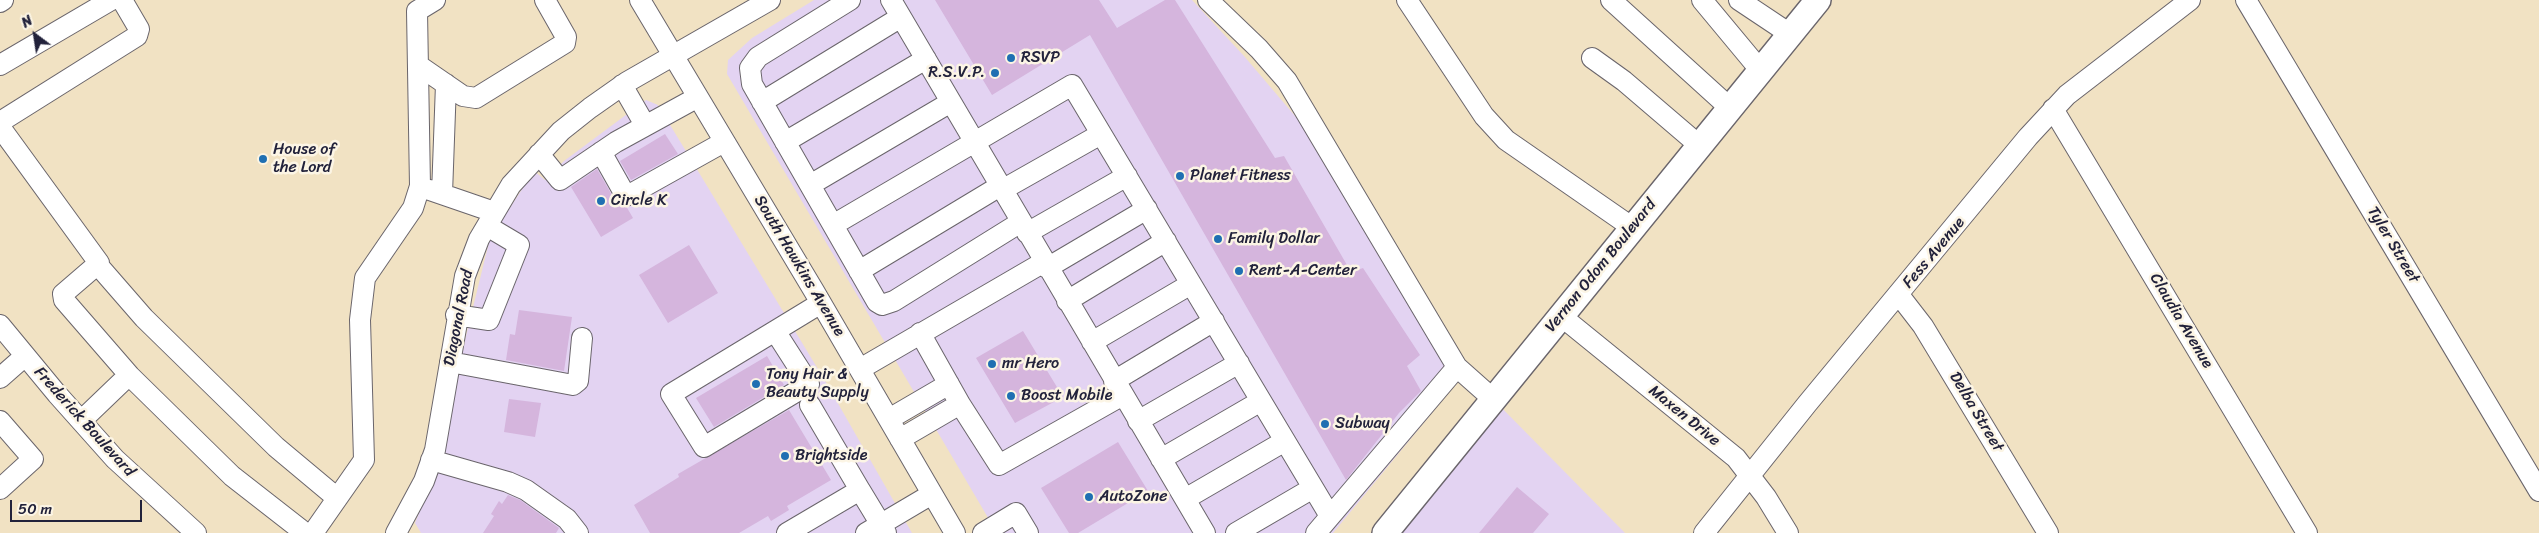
<!DOCTYPE html>
<html>
<head>
<meta charset="utf-8">
<style>
  body { margin:0 }
  #map { position:relative; width:2539px; height:533px; overflow:hidden; background:#f1e2c3; font-family:Sriracha,sans-serif }
  canvas { display:block }
  .north { position:absolute; left:10px; top:10px; width:50px; height:50px; -webkit-text-stroke:4px #fcf5e5; paint-order:stroke; rotate:329deg; font-size:14px; font-weight:700; line-height:20px; text-align:center; color:#22223b }
  .north::after { content:''; display:block; margin:auto; width:18px; height:22px; background:#22223b; clip-path:polygon(50% 0,100% 100%,50% 72%,0 100%) }
  .scale { position:absolute; left:10px; top:500px; width:132px; height:22px; box-sizing:border-box; border:2px solid #22223b; border-top:0; padding-left:6px; font-size:15px; line-height:18px; white-space:nowrap; color:#22223b; -webkit-text-stroke:4px #fcf5e5; paint-order:stroke }
</style>
</head>
<body>
<div id="map">
<canvas width="2539" height="533"></canvas>
<div class="north">N</div>
<div class="scale">50 m</div>
</div>
<script>
const ctx = document.querySelector('canvas').getContext('2d');
ctx.lineJoin = 'round';
function fill(path, color) { ctx.fillStyle = color; ctx.fill(path, 'evenodd'); }
const toPath = rows => new Path2D(rows.map(r => 'M' + r).join(''));
function strokePath(path, color, width, dash) { ctx.strokeStyle = color; ctx.lineWidth = width; ctx.lineCap = dash ? 'butt' : 'round'; ctx.setLineDash(dash || []); ctx.stroke(path); }
function write(font, color, halo, rows, align = 'center') {
  ctx.font = font + ' Sriracha,sans-serif'; ctx.lineWidth = 5; ctx.setLineDash([]); ctx.textBaseline = 'middle'; ctx.strokeStyle = halo; ctx.fillStyle = color; for (const [text, x, y, turn = 0] of rows) {
    ctx.save(); ctx.translate(x, y); ctx.rotate((+turn || 0) * Math.PI / 180); ctx.textAlign = isNaN(turn) ? turn : align; if (halo) ctx.strokeText(text, 0, 0); ctx.fillText(text, 0, 0); ctx.restore();
  }
}
const built = toPath([
  [814,0,1192,0,1244,56,1301,123,1449,369,1450,391,1333,533,997,533,727,74,728,60,752,38],
  [646,100,658,105,824,379,912,533,421,533,415,523,444,448,465,340,490,238,534,171,545,180,564,161],
  [1493,399,1625,533,1385,533]
]);
const building = toPath([
  [935,0,1099,0,1117,28,1165,0,1175,0,1275,158,1284,156,1351,272,1363,268,1420,355,1407,366,1421,391,1399,413,1346,480,1090,35,992,95],
  [665,134,678,154,631,180,620,161],
  [597,169,613,197,626,206,633,218,601,237,571,187],
  [689,245,718,293,668,323,639,275],
  [519,310,572,317,564,371,506,360,510,334,515,335],
  [1023,331,1063,397,1015,423,976,358],
  [767,356,784,385,714,427,696,398],
  [509,399,541,403,535,437,504,432],
  [789,410,831,480,787,506,789,510,771,521,768,516,739,533,650,533,634,505,679,477,678,474],
  [1118,442,1148,491,1078,533,1069,533,1041,488],
  [1517,487,1549,514,1533,533,1479,533],
  [508,495,520,500,559,528,556,533,483,533,494,516,491,514,499,501,502,504]
]);
const minor = toPath([
  [640,0,814,291,955,533],
  [850,0,758,57,750,68,752,84,877,302,882,305,894,301,1021,222],
  [891,0,1205,533],
  [1208,0,1259,49,1287,81,1457,367],
  [1407,0,1484,116,1506,140,1633,228],
  [1611,0,1730,108],
  [1702,0,1761,71],
  [1739,0,1790,34],
  [2246,0,2539,491],
  [0,2,3,0],
  [1592,58,1624,81,1700,146],
  [0,65,111,0],
  [418,65,463,96,476,98,565,43,566,37,545,0],
  [622,85,645,125],
  [762,102,901,17],
  [2053,109,2307,533],
  [0,122,137,36,139,29,122,0],
  [0,127,99,263,63,294,64,300,130,376,232,476,305,533],
  [785,142,926,59],
  [601,152,623,191,629,195,724,142],
  [539,154,560,180,616,142,698,97],
  [810,185,951,102],
  [430,190,494,212],
  [1002,190,1101,134],
  [442,194,446,84],
  [833,225,1072,85,1330,516],
  [1027,233,1127,176],
  [97,264,144,318,276,447,337,498],
  [1047,268,1147,209],
  [859,271,1000,186],
  [1899,295,1923,326,2048,533],
  [1067,301,1166,241],
  [456,315,489,320,519,245,487,226],
  [1561,316,1736,458,1766,497,1788,533],
  [0,325,57,394,115,459,196,533],
  [775,331,809,384,704,447,671,394,775,331,821,303],
  [920,333,960,404,999,465,1123,395],
  [1092,342,1191,284],
  [450,362,573,385,578,381,582,338],
  [860,369,1044,262],
  [0,378,25,356],
  [1114,381,1214,321],
  [889,419,949,384],
  [0,421,33,459,0,489],
  [81,421,129,375],
  [1138,421,1239,363],
  [900,439,960,404],
  [1161,459,1261,401],
  [431,460,508,482,526,490,567,519,578,533],
  [860,490,886,533],
  [1185,499,1285,441],
  [313,533,364,460,360,320,365,278,413,208,420,186,417,11,435,0],
  [396,533,424,481,435,450,465,276,479,239,511,185,561,131,590,108,627,82,770,0],
  [787,533,860,490,810,405],
  [866,533,932,494],
  [983,533,1016,513,1028,533],
  [1236,533,1313,488],
  [1316,533,1457,367,1493,399],
  [1704,533,1807,404,2028,137,2067,95,2190,0]
]);
const major = toPath([
  [1385,533,1818,0]
]);
const markers = [
  [1011,58,5,"#1f6fb2"],
  [995,73,5,"#1f6fb2"],
  [263,159,5,"#1f6fb2"],
  [1180,176,5,"#1f6fb2"],
  [601,201,5,"#1f6fb2"],
  [1218,239,5,"#1f6fb2"],
  [1239,271,5,"#1f6fb2"],
  [992,364,5,"#1f6fb2"],
  [756,384,5,"#1f6fb2"],
  [1011,396,5,"#1f6fb2"],
  [1325,424,5,"#1f6fb2"],
  [785,456,5,"#1f6fb2"],
  [1089,497,5,"#1f6fb2"]
];
const poiNames = [
  ["RSVP",1021,58],
  ["R.S.V.P.",985,73,"right"],
  ["House of",273,150],
  ["the Lord",273,168],
  ["Planet Fitness",1190,176],
  ["Circle K",611,201],
  ["Family Dollar",1228,239],
  ["Rent-A-Center",1249,271],
  ["mr Hero",1002,364],
  ["Tony Hair &",766,375],
  ["Beauty Supply",766,393],
  ["Boost Mobile",1021,396],
  ["Subway",1335,424],
  ["Brightside",795,456],
  ["AutoZone",1099,497]
];
const streetNames = [
  ["Tyler Street",2393,245,59],
  ["Fess Avenue",1934,253,-50],
  ["South Hawkins Avenue",799,266,59],
  ["Vernon Odom Boulevard",1601,266,-51],
  ["Diagonal Road",459,318,-79],
  ["Claudia Avenue",2181,321,59],
  ["Delba Street",1976,412,59],
  ["Maxen Drive",1684,416,39],
  ["Frederick Boulevard",84,422,48]
];
fill(built, '#e3d3f2');
fill(building, '#d5b5dd');
strokePath(minor, '#6a656b', 22);
strokePath(major, '#6a656b', 28);
strokePath(minor, '#fff', 20);
strokePath(major, '#fff', 25);
for (const [x, y, r, color] of markers) { const dot = new Path2D(); dot.arc(x, y, r, 0, 2 * Math.PI); ctx.fillStyle = color; ctx.fill(dot); strokePath(dot, '#fcf5e5', 2); }
write('16px', '#22223b', '#fcf5e5', poiNames, 'left');
write('16px', '#22223b', '#fcf5e5', streetNames);
</script>
</body>
</html>
